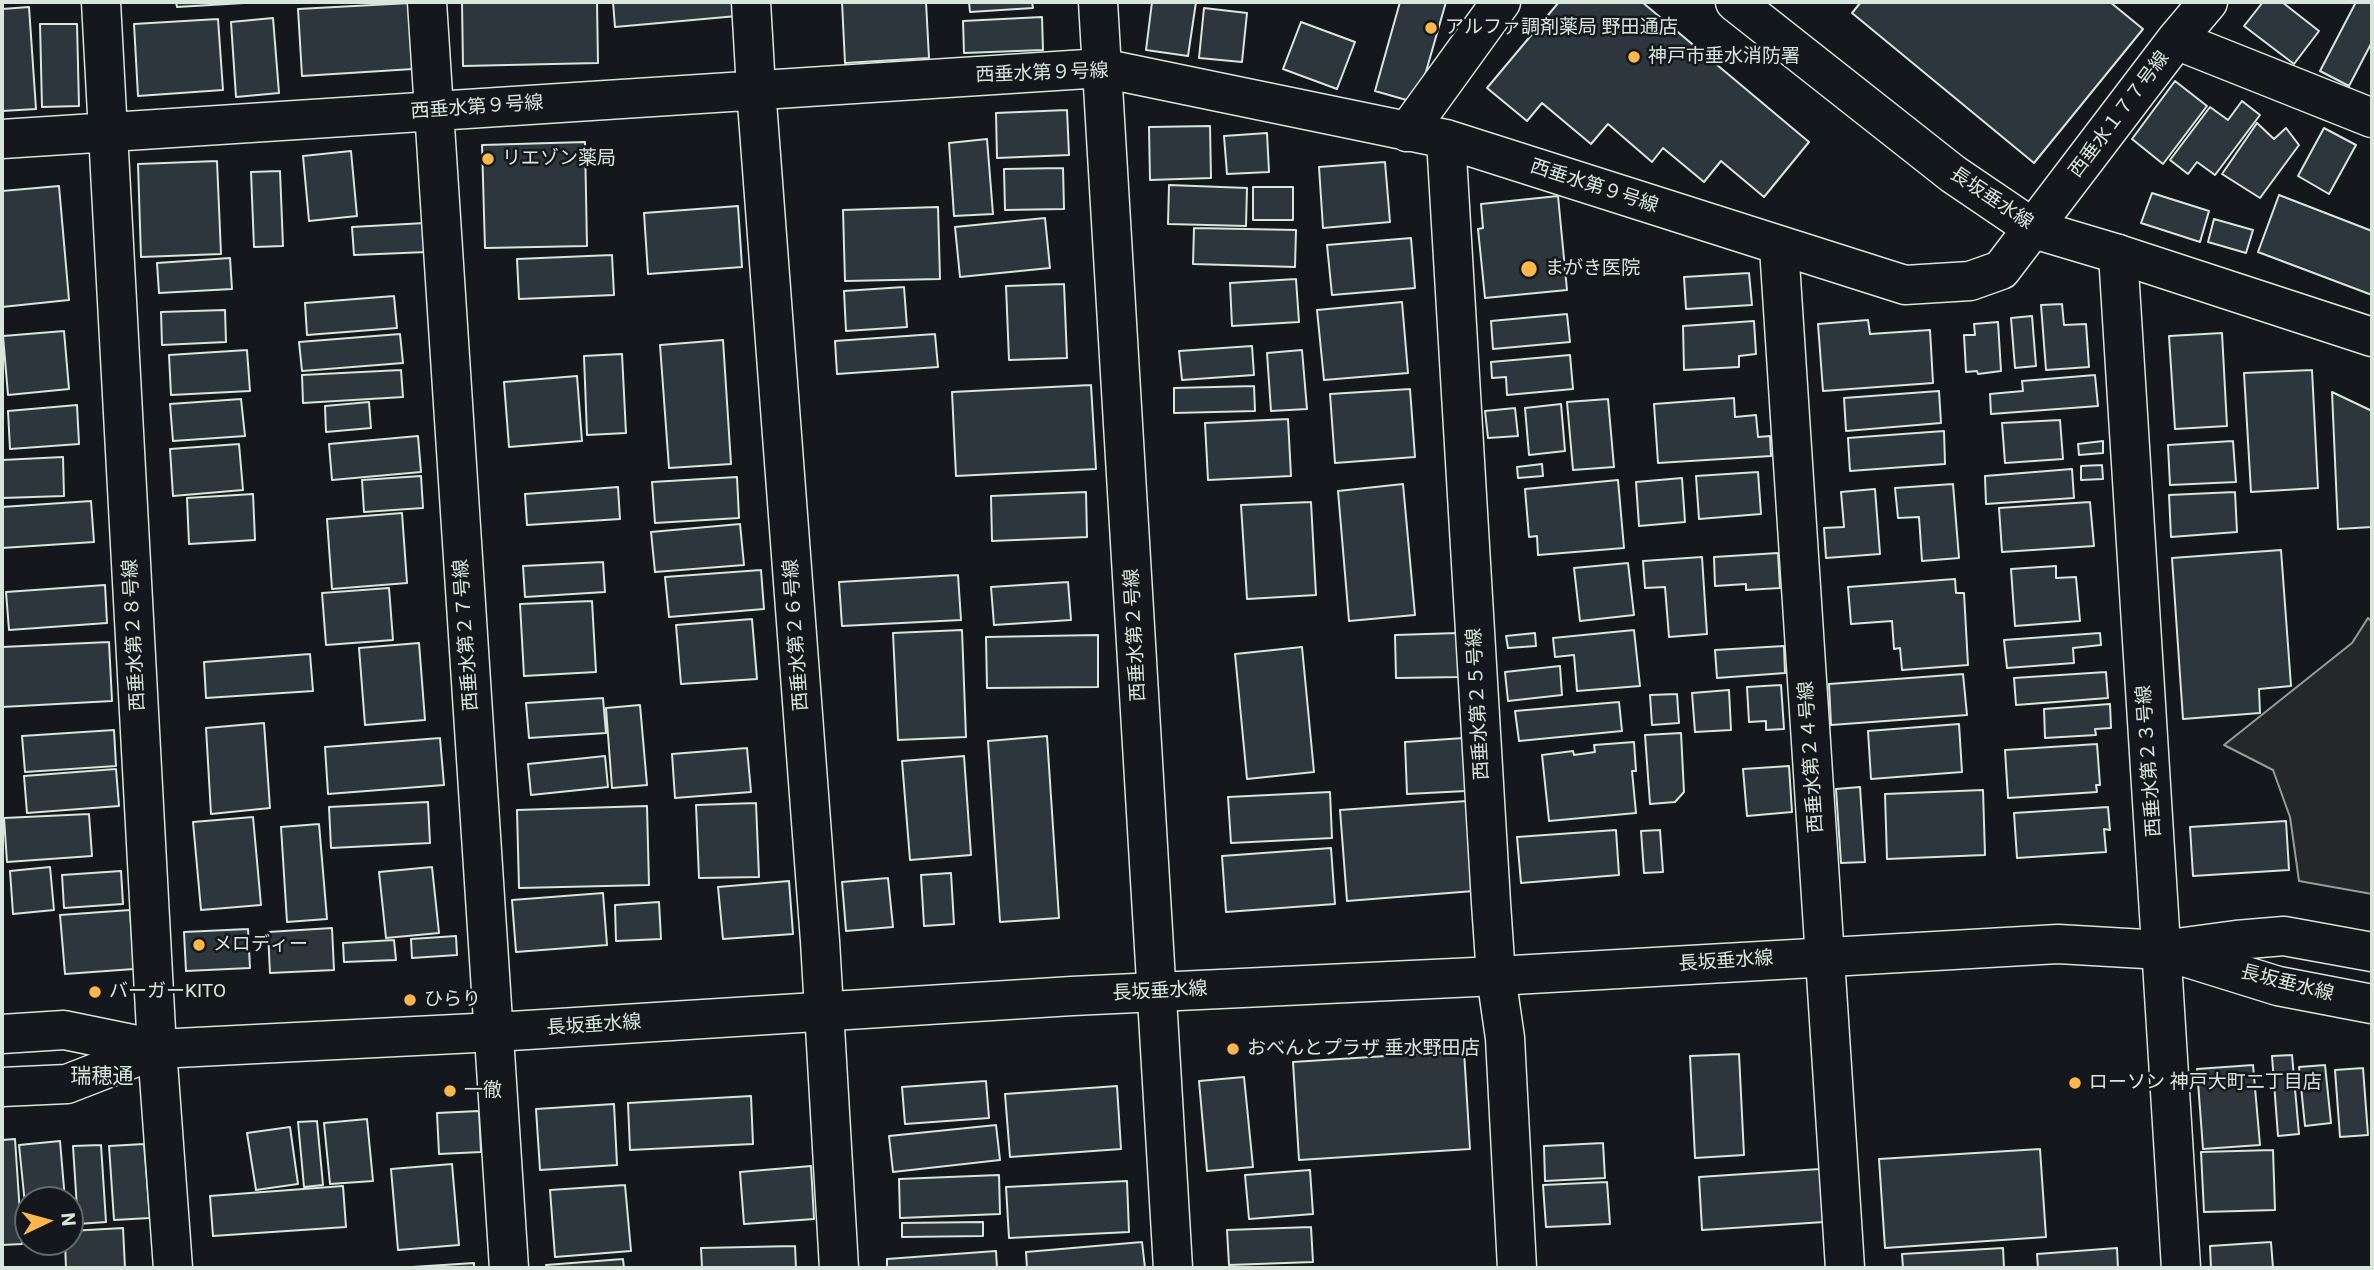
<!DOCTYPE html>
<html>
<head>
<meta charset="utf-8">
<style>
  body { margin:0 }
  #map { position:relative; width:2374px; height:1270px; overflow:hidden; background:#14181c; font-family:Roboto,sans-serif }
  canvas { display:block }
  .frame { position:absolute; inset:0; border:4px solid #d8e6dc; pointer-events:none }
  .north { position:absolute; left:14px; top:1186px; width:70px; height:70px; box-sizing:border-box; background:#14181c; border:2px solid #626a69; border-radius:50%; rotate:85deg; font-size:19px; font-weight:700; line-height:28px; text-align:center; color:#d8e6dc }
  .north::after { content:''; display:block; margin:auto; width:24px; height:32px; background:#ffb74d; clip-path:polygon(50% 0,100% 100%,50% 72%,0 100%) }
</style>
</head>
<body>
<div id="map">
<canvas width="2374" height="1270"></canvas>
<div class="frame"></div>
<div class="north">N</div>
</div>
<script>
const ctx = document.querySelector('canvas').getContext('2d');
ctx.lineJoin = 'round';
function fill(path, color) { ctx.fillStyle = color; ctx.fill(path, 'evenodd'); }
const toPath = rows => new Path2D(rows.map(r => 'M' + r).join(''));
function strokePath(path, color, width, dash) { ctx.strokeStyle = color; ctx.lineWidth = width; ctx.lineCap = dash ? 'butt' : 'round'; ctx.setLineDash(dash || []); ctx.stroke(path); }
function write(font, color, halo, rows, align = 'center') {
  ctx.font = font + ' Roboto,"Noto Sans JP",sans-serif'; ctx.lineWidth = 5; ctx.setLineDash([]); ctx.textBaseline = 'middle'; ctx.strokeStyle = halo; ctx.fillStyle = color; for (const [text, x, y, turn = 0] of rows) {
    ctx.save(); ctx.translate(x, y); ctx.rotate((+turn || 0) * Math.PI / 180); ctx.textAlign = isNaN(turn) ? turn : align; if (halo) ctx.strokeText(text, 0, 0); ctx.fillText(text, 0, 0); ctx.restore();
  }
}
const parking = toPath([
  [2368,618,2372,622,2372,894,2299,881,2290,817,2273,770,2224,745,2352,643,2368,618]
]);
const building = toPath([
  [176,2,261,2,177,7,176,2],
  [462,2,597,2,598,63,463,66,462,2],
  [613,2,736,2,737,16,615,27,613,2],
  [842,2,926,2,929,58,845,63,842,2],
  [969,2,1032,2,1033,8,970,12,969,2],
  [1152,2,1196,2,1188,56,1146,50,1152,2],
  [1400,2,1446,2,1417,103,1375,91,1400,2],
  [1559,2,1642,2,1809,142,1764,197,1721,161,1704,182,1663,148,1652,162,1608,124,1591,144,1542,103,1527,121,1487,88,1559,2],
  [1861,2,2110,2,2143,29,2034,163,1852,13,1861,2],
  [2263,2,2282,2,2319,31,2294,64,2244,26,2263,2],
  [2356,2,2372,2,2372,42,2349,86,2320,71,2356,2],
  [410,3,413,69,302,76,298,9,410,3],
  [29,7,36,109,2,111,2,9,29,7],
  [1204,8,1247,13,1242,62,1199,58,1204,8],
  [1042,17,1043,50,964,53,963,21,1042,17],
  [273,18,279,93,236,97,231,22,273,18],
  [218,19,223,90,138,96,134,24,218,19],
  [1301,22,1355,42,1337,89,1283,69,1301,22],
  [40,24,77,24,79,106,42,107,40,24],
  [2175,81,2207,106,2163,164,2132,139,2175,81],
  [2242,101,2260,115,2215,175,2197,162,2188,174,2170,160,2210,107,2228,120,2242,101],
  [1067,110,1069,155,997,158,996,113,1067,110],
  [2257,123,2274,139,2286,128,2299,145,2260,198,2222,174,2257,123],
  [1210,126,1211,178,1150,180,1149,127,1210,126],
  [2324,128,2356,145,2329,194,2298,176,2324,128],
  [1267,133,1269,172,1227,174,1224,136,1267,133],
  [987,139,993,214,954,216,949,143,987,139],
  [585,142,587,246,485,248,482,145,585,142],
  [351,151,357,216,309,221,303,156,351,151],
  [217,161,221,254,141,257,138,164,217,161],
  [1385,162,1390,222,1323,228,1319,167,1385,162],
  [1063,168,1064,209,1005,210,1004,169,1063,168],
  [280,171,283,246,254,247,251,172,280,171],
  [1169,185,1247,188,1246,226,1168,224,1169,185],
  [59,186,69,300,2,307,2,191,59,186],
  [1253,187,1293,187,1293,220,1253,220,1253,187],
  [2152,193,2209,211,2200,242,2141,223,2152,193],
  [2279,195,2372,231,2372,295,2258,252,2279,195],
  [1558,196,1567,290,1485,298,1478,229,1483,228,1481,204,1558,196],
  [738,206,742,267,648,274,644,213,738,206],
  [938,207,940,279,845,281,843,210,938,207],
  [1045,218,1050,268,960,277,955,227,1045,218],
  [2214,219,2253,230,2246,253,2208,242,2214,219],
  [425,223,427,252,354,255,352,227,425,223],
  [1194,228,1296,230,1295,267,1193,264,1194,228],
  [1411,238,1415,288,1332,295,1327,245,1411,238],
  [612,255,614,295,519,299,517,259,612,255],
  [230,258,232,289,159,293,157,263,230,258],
  [1749,273,1752,305,1686,309,1684,277,1749,273],
  [1296,279,1299,322,1232,326,1230,283,1296,279],
  [1064,284,1067,358,1009,360,1006,286,1064,284],
  [904,287,907,327,846,331,844,291,904,287],
  [394,296,397,328,307,335,305,303,394,296],
  [1402,302,1408,373,1324,380,1317,310,1402,302],
  [2062,304,2064,325,2086,324,2089,367,2046,370,2041,305,2062,304],
  [225,310,226,342,162,345,161,312,225,310],
  [1567,314,1570,342,1493,349,1491,321,1567,314],
  [2032,316,2036,366,2015,368,2011,318,2032,316],
  [1868,320,1870,334,1930,330,1933,383,1823,391,1818,324,1868,320],
  [1754,321,1756,354,1739,356,1739,367,1684,370,1683,326,1754,321],
  [1998,322,2001,371,1978,374,1977,371,1966,372,1964,335,1975,335,1974,324,1998,322],
  [64,331,69,389,8,395,3,336,64,331],
  [2222,333,2227,426,2175,429,2169,336,2222,333],
  [400,334,403,363,302,371,299,342,400,334],
  [935,334,938,367,837,374,835,341,935,334],
  [723,340,731,464,669,468,660,345,723,340],
  [1252,346,1254,375,1182,380,1179,351,1252,346],
  [247,350,250,391,171,395,169,355,247,350],
  [1302,350,1307,409,1271,411,1267,353,1302,350],
  [622,354,626,433,587,435,584,356,622,354],
  [1570,355,1573,389,1507,395,1506,377,1492,378,1491,362,1570,355],
  [401,370,403,397,303,403,302,375,401,370],
  [2312,370,2318,488,2251,492,2244,373,2312,370],
  [2095,375,2098,406,1991,414,1990,394,2023,391,2022,381,2095,375],
  [577,376,582,441,509,447,504,382,577,376],
  [1091,385,1096,469,956,476,952,392,1091,385],
  [1254,386,1255,411,1174,413,1174,388,1254,386],
  [1410,389,1415,457,1335,463,1330,394,1410,389],
  [1939,391,1941,423,1846,431,1844,398,1939,391],
  [2332,392,2372,411,2372,527,2338,529,2332,392],
  [1734,398,1735,417,1756,415,1758,437,1770,436,1771,456,1658,463,1654,404,1734,398],
  [241,399,245,436,173,441,170,404,241,399],
  [1608,399,1614,467,1573,470,1567,402,1608,399],
  [369,402,371,428,326,432,325,406,369,402],
  [1561,404,1565,451,1529,455,1525,408,1561,404],
  [77,405,79,444,10,449,8,411,77,405],
  [1515,408,1518,436,1488,438,1485,411,1515,408],
  [1288,419,1291,476,1208,480,1205,423,1288,419],
  [2060,420,2063,459,2005,463,2002,423,2060,420],
  [1944,431,1945,464,1850,471,1848,438,1944,431],
  [418,436,421,472,332,480,329,444,418,436],
  [2103,441,2103,453,2079,455,2078,444,2103,441],
  [2233,441,2236,482,2170,485,2168,445,2233,441],
  [239,444,243,490,173,496,170,449,239,444],
  [63,457,64,496,2,498,2,460,63,457],
  [1542,464,1543,476,1518,478,1517,467,1542,464],
  [2102,465,2103,479,2081,480,2081,466,2102,465],
  [2072,469,2074,498,1986,504,1985,476,2072,469],
  [1758,472,1761,514,1699,519,1696,476,1758,472],
  [421,476,423,508,364,512,362,480,421,476],
  [737,477,739,518,655,523,652,482,737,477],
  [1682,478,1685,522,1639,526,1636,482,1682,478],
  [1618,480,1624,548,1538,555,1537,536,1529,537,1525,489,1618,480],
  [1403,484,1415,615,1349,621,1338,491,1403,484],
  [1953,484,1959,558,1922,561,1919,517,1898,518,1895,488,1953,484],
  [618,487,620,519,527,525,525,494,618,487],
  [1875,489,1880,554,1826,558,1824,528,1844,527,1841,492,1875,489],
  [1086,492,1087,537,992,541,991,496,1086,492],
  [2235,492,2237,532,2171,537,2169,495,2235,492],
  [253,494,255,540,189,544,187,498,253,494],
  [91,501,94,542,2,548,2,507,91,501],
  [1311,502,1316,595,1247,599,1241,505,1311,502],
  [2090,502,2094,546,2002,552,1999,508,2090,502],
  [402,513,407,583,332,589,327,519,402,513],
  [740,524,744,565,655,572,651,532,740,524],
  [2281,550,2291,686,2259,689,2260,713,2183,719,2172,558,2281,550],
  [1778,553,1780,588,1746,590,1746,584,1715,586,1714,557,1778,553],
  [1702,557,1707,634,1669,637,1665,587,1645,588,1643,561,1702,557],
  [603,562,605,592,525,597,523,566,603,562],
  [1628,563,1634,615,1580,621,1574,568,1628,563],
  [2056,566,2056,578,2076,577,2080,621,2015,626,2011,569,2056,566],
  [761,570,764,609,669,617,665,577,761,570],
  [958,575,961,620,842,626,839,582,958,575],
  [1955,579,1956,593,1964,593,1968,665,1902,670,1900,648,1894,649,1892,621,1851,624,1848,587,1955,579],
  [1068,582,1071,620,994,625,991,587,1068,582],
  [105,585,107,623,9,630,6,592,105,585],
  [389,588,393,640,326,645,322,593,389,588],
  [592,601,596,672,524,676,520,604,592,601],
  [752,619,757,679,681,684,676,625,752,619],
  [962,630,966,737,898,740,893,633,962,630],
  [1634,630,1640,686,1577,691,1574,655,1555,657,1553,638,1634,630],
  [1458,633,1459,677,1396,678,1395,635,1458,633],
  [1535,633,1536,646,1508,648,1506,636,1535,633],
  [2100,633,2101,645,2073,648,2074,663,2007,668,2004,640,2100,633],
  [1098,635,1098,687,987,688,986,637,1098,635],
  [109,642,112,701,2,707,2,647,109,642],
  [419,643,425,720,365,725,359,648,419,643],
  [1784,646,1785,673,1717,678,1715,650,1784,646],
  [1302,647,1314,772,1247,779,1235,654,1302,647],
  [310,654,313,691,206,698,204,662,310,654],
  [1560,666,1562,695,1508,701,1505,672,1560,666],
  [2106,672,2108,698,2016,705,2014,678,2106,672],
  [1963,674,1967,715,1831,725,1829,684,1963,674],
  [1781,685,1784,729,1766,730,1766,721,1749,722,1747,687,1781,685],
  [1729,690,1731,730,1695,732,1692,693,1729,690],
  [1677,694,1679,723,1652,725,1650,695,1677,694],
  [603,698,606,733,529,738,526,703,603,698],
  [1619,702,1622,731,1519,741,1515,711,1619,702],
  [2110,704,2111,728,2095,729,2096,735,2045,738,2044,709,2110,704],
  [640,705,647,785,612,788,606,708,640,705],
  [264,723,270,808,211,814,206,728,264,723],
  [1959,724,1962,772,1871,779,1868,731,1959,724],
  [114,730,116,766,25,772,22,736,114,730],
  [1681,733,1684,792,1675,802,1650,804,1645,735,1681,733],
  [1047,736,1059,918,1000,922,988,741,1047,736],
  [440,738,444,785,328,794,325,747,440,738],
  [1464,738,1466,791,1407,794,1405,742,1464,738],
  [1634,742,1636,771,1632,771,1636,813,1549,821,1542,755,1573,751,1574,755,1595,752,1594,745,1634,742],
  [2097,744,2100,785,2096,785,2097,792,2008,798,2005,750,2097,744],
  [747,748,751,792,675,798,672,754,747,748],
  [605,756,608,787,531,795,528,764,605,756],
  [964,756,971,855,910,860,902,761,964,756],
  [1789,766,1792,812,1747,816,1743,769,1789,766],
  [116,769,119,806,27,813,24,776,116,769],
  [1860,787,1865,862,1841,863,1836,789,1860,787],
  [1983,790,1985,855,1887,859,1885,794,1983,790],
  [1330,792,1332,838,1231,843,1228,797,1330,792],
  [1467,801,1474,891,1347,901,1340,810,1467,801],
  [428,802,430,843,331,848,329,807,428,802],
  [756,803,759,877,699,878,696,805,756,803],
  [647,806,649,885,519,888,517,810,647,806],
  [2108,807,2110,830,2104,829,2106,852,2017,858,2014,813,2108,807],
  [89,814,92,856,7,862,4,818,89,814],
  [253,817,261,905,201,910,193,822,253,817],
  [2286,821,2289,870,2193,876,2190,827,2286,821],
  [319,824,327,919,287,922,281,827,319,824],
  [1616,830,1619,875,1521,883,1517,837,1616,830],
  [1660,830,1663,872,1644,873,1641,831,1660,830],
  [1331,848,1335,904,1226,912,1222,856,1331,848],
  [50,867,54,910,13,914,10,871,50,867],
  [432,867,439,933,386,938,379,872,432,867],
  [121,871,123,904,64,908,62,875,121,871],
  [951,873,954,924,924,926,921,875,951,873],
  [888,878,893,927,846,931,842,882,888,878],
  [789,881,793,934,723,939,718,887,789,881],
  [603,893,607,945,516,952,512,900,603,893],
  [659,902,661,939,616,941,615,905,659,902],
  [130,910,134,969,65,974,60,915,130,910],
  [332,928,334,970,270,973,268,932,332,928],
  [248,929,250,968,186,971,184,932,248,929],
  [456,936,457,955,412,958,411,939,456,936],
  [394,940,396,960,344,962,343,943,394,940],
  [1464,1051,1470,1149,1299,1160,1293,1062,1464,1051],
  [1739,1054,1744,1155,1695,1158,1690,1056,1739,1054],
  [2292,1055,2299,1134,2278,1136,2272,1056,2292,1055],
  [2253,1065,2260,1145,2203,1149,2197,1069,2253,1065],
  [2325,1065,2331,1123,2305,1126,2299,1067,2325,1065],
  [2363,1068,2368,1135,2340,1137,2335,1070,2363,1068],
  [1244,1077,1253,1167,1207,1171,1199,1081,1244,1077],
  [986,1081,989,1118,905,1124,902,1087,986,1081],
  [1117,1086,1121,1149,1010,1157,1005,1094,1117,1086],
  [751,1096,753,1144,630,1150,628,1103,751,1096],
  [614,1104,617,1165,540,1170,536,1109,614,1104],
  [479,1111,481,1152,439,1154,437,1113,479,1111],
  [367,1119,373,1181,330,1184,324,1123,367,1119],
  [317,1121,323,1185,304,1187,298,1122,317,1121],
  [996,1125,1000,1160,893,1172,889,1136,996,1125],
  [290,1127,298,1184,256,1190,247,1133,290,1127],
  [15,1139,22,1244,2,1245,2,1140,15,1139],
  [60,1141,65,1200,28,1200,27,1224,19,1145,60,1141],
  [1603,1143,1605,1178,1545,1181,1544,1146,1603,1143],
  [144,1144,150,1218,114,1220,109,1146,144,1144],
  [101,1145,106,1222,78,1224,73,1146,101,1145],
  [2040,1149,2046,1237,1885,1248,1879,1159,2040,1149],
  [2273,1150,2275,1210,2204,1212,2201,1152,2273,1150],
  [452,1164,459,1245,398,1250,391,1169,452,1164],
  [811,1166,814,1219,744,1224,740,1172,811,1166],
  [1820,1169,1824,1222,1702,1230,1699,1177,1820,1169],
  [1310,1170,1313,1214,1249,1219,1245,1175,1310,1170],
  [999,1175,1000,1214,900,1218,899,1179,999,1175],
  [1127,1181,1129,1232,1009,1238,1006,1187,1127,1181],
  [1607,1182,1610,1224,1546,1227,1543,1185,1607,1182],
  [625,1185,631,1251,555,1257,550,1190,625,1185],
  [343,1186,346,1227,213,1236,210,1196,343,1186],
  [983,1222,983,1236,902,1237,902,1223,983,1222],
  [1311,1227,1313,1262,1229,1265,1227,1230,1311,1227],
  [123,1228,125,1268,66,1268,65,1242,70,1242,70,1231,123,1228],
  [1142,1242,1145,1268,1027,1268,1026,1252,1142,1242],
  [2271,1242,2273,1268,2211,1268,2210,1246,2271,1242],
  [795,1246,796,1268,702,1268,701,1248,795,1246],
  [2003,1248,2004,1268,1903,1268,1902,1254,2003,1248],
  [2117,1248,2118,1268,2038,1268,2037,1254,2117,1248],
  [996,1251,997,1268,887,1268,887,1259,996,1251],
  [623,1259,624,1268,546,1268,546,1265,623,1259],
  [474,1263,474,1268,397,1268,474,1263]
]);
const minor = toPath([
  [101,2,157,1049,173,1268],
  [427,2,509,1268],
  [751,2,756,89,820,941,839,1268],
  [1098,2,1173,1268],
  [2176,40,2372,118],
  [1407,132,1501,2],
  [2,139,1102,68,1446,139,1905,285,1970,281,2001,270,2176,40,2208,2],
  [1446,139,1491,903,1496,976,1505,1038,1517,1268],
  [1779,247,1845,1268],
  [2118,254,2181,1268]
]);
const major = toPath([
  [1735,2,1953,174,2034,229,2118,254,2372,337],
  [2175,954,2278,986,2372,1004],
  [2,1034,64,1030,157,1049,495,1032,1072,996,1496,976,2058,944,2162,950,2236,940,2284,936,2372,952],
  [2,1087,67,1084,157,1049]
]);
const markers = [
  [1431,28,7,"#ffb74d"],
  [1634,57,7,"#ffb74d"],
  [488,159,7,"#ffb74d"],
  [1529,269,9,"#ffb74d"],
  [199,945,7,"#ffb74d"],
  [95,992,7,"#ffb74d"],
  [410,1000,7,"#ffb74d"],
  [1233,1049,7,"#ffb74d"],
  [2075,1083,7,"#ffb74d"],
  [450,1091,7,"#ffb74d"]
];
const poiNames = [
  ["アルファ調剤薬局 野田通店",1445,28],
  ["神戸市垂水消防署",1648,57],
  ["リエゾン薬局",502,159],
  ["まがき医院",1545,269],
  ["メロディー",213,945],
  ["バーガーKITO",109,992],
  ["ひらり",424,1000],
  ["おべんとプラザ 垂水野田店",1247,1049],
  ["ローソン 神戸大町二丁目店",2089,1083],
  ["一徹",464,1091]
];
const streetNames = [
  ["西垂水第９号線",1042,74,-2],
  ["西垂水第９号線",477,108,-4],
  ["西垂水１７７号線",2120,115,-53],
  ["西垂水第９号線",1594,187,18],
  ["長坂垂水線",1991,199,34],
  ["西垂水第２８号線",135,635,-93],
  ["西垂水第２７号線",467,635,-94],
  ["西垂水第２６号線",797,635,-94],
  ["西垂水第２号線",1136,635,-93],
  ["西垂水第２５号線",1479,704,-93],
  ["西垂水第２４号線",1812,757,-94],
  ["西垂水第２３号線",2150,761,-94],
  ["長坂垂水線",1726,962,-4],
  ["長坂垂水線",2287,984,14],
  ["長坂垂水線",1160,992,-3],
  ["長坂垂水線",594,1026,-4]
];
const neighbourhoodNames = [
  ["瑞穂通",102,1078]
];
fill(parking, '#24282b');
strokePath(parking, '#939e99', 2);
fill(building, '#2c363c');
strokePath(building, '#d8e6dc', 2);
strokePath(minor, '#d8e6dc', 41);
strokePath(major, '#d8e6dc', 41);
strokePath(minor, '#14181c', 38);
strokePath(major, '#14181c', 38);
for (const [x, y, r, color] of markers) { const dot = new Path2D(); dot.arc(x, y, r, 0, 2 * Math.PI); ctx.fillStyle = color; ctx.fill(dot); strokePath(dot, '#14181c', 2.5); }
write('19px', '#d8e6dc', '#14181c', poiNames, 'left');
write('19px', '#d8e6dc', '#14181c', streetNames);
write('21px', '#d8e6dc', '#14181c', neighbourhoodNames);
</script>
</body>
</html>
